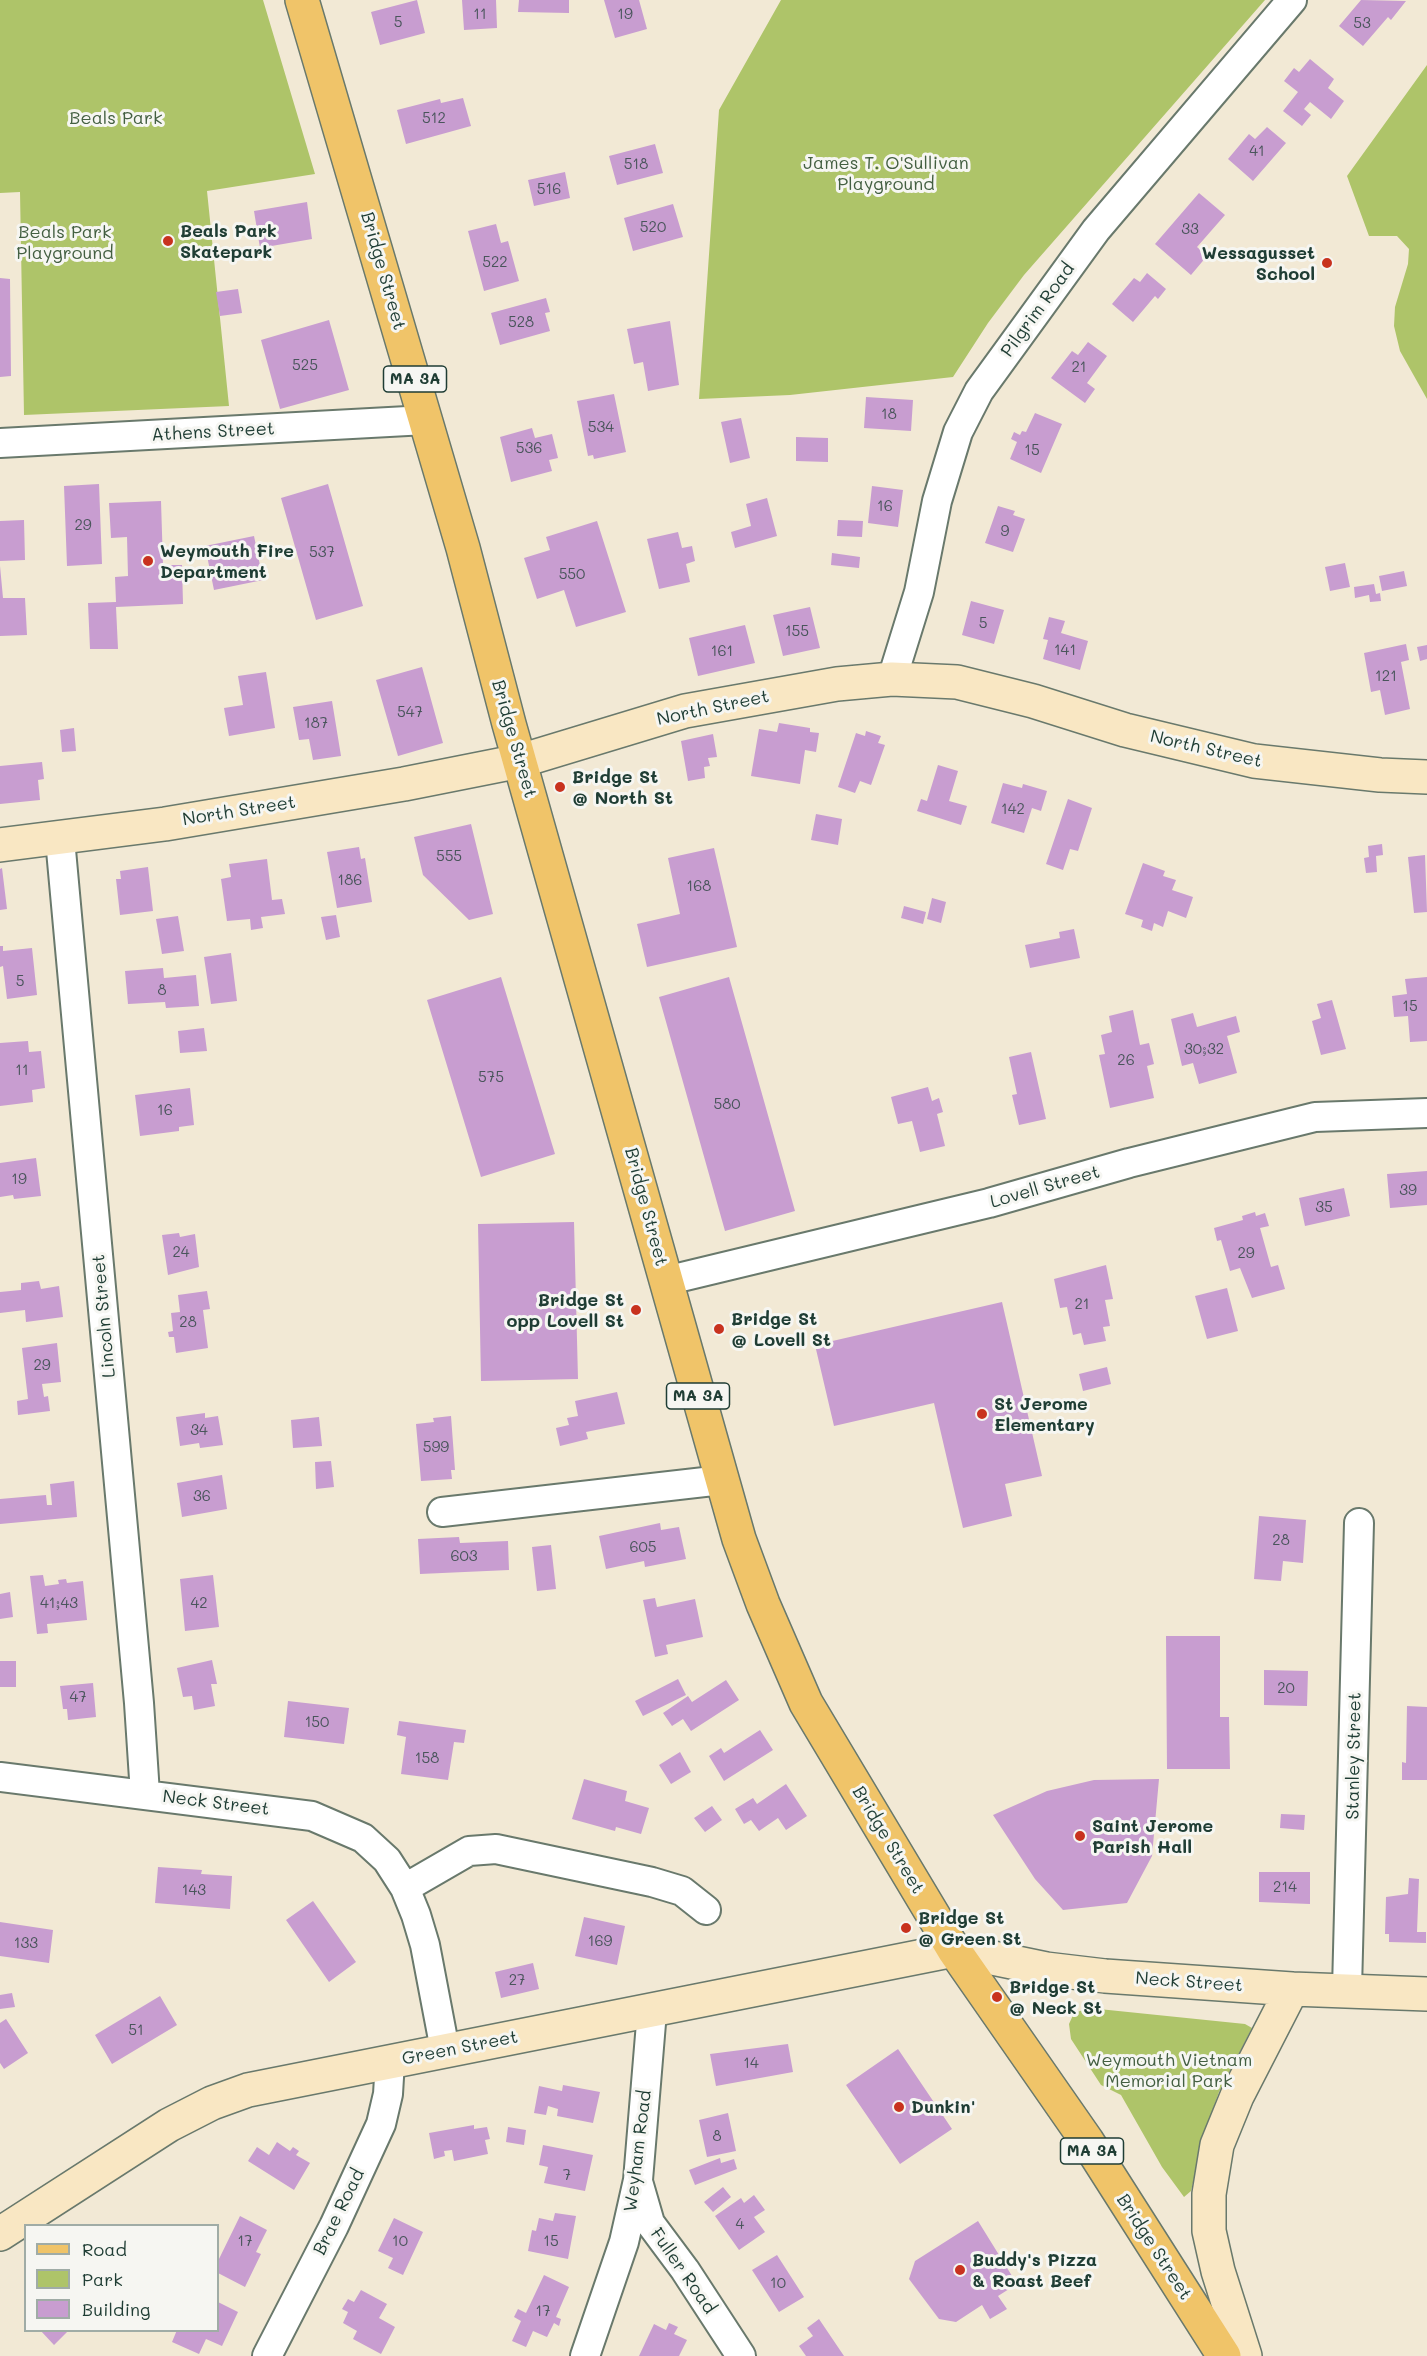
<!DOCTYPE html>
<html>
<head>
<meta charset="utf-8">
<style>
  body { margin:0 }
  #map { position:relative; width:1427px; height:2356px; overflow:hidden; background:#f2e9d5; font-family:Mali,sans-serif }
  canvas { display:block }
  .legend { position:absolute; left:24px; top:2224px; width:195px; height:108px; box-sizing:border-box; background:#f6f6f2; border:2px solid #a0aca6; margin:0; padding:8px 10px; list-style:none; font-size:18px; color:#1f3d34 }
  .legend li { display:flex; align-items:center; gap:12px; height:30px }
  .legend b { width:30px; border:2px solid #a0aca6 }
</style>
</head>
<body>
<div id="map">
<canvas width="1427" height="2356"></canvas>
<ul class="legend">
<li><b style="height:8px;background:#f0c469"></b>Road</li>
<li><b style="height:16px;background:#aec469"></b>Park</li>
<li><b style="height:16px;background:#c89dd0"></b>Building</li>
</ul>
</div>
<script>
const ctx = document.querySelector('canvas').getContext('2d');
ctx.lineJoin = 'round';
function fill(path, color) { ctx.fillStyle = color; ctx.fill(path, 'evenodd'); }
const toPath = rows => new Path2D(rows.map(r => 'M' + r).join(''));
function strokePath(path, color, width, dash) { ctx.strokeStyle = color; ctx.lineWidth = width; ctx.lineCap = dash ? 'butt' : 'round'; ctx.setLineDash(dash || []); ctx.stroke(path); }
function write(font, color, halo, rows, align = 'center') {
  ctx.font = font + ' Mali,sans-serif'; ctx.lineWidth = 6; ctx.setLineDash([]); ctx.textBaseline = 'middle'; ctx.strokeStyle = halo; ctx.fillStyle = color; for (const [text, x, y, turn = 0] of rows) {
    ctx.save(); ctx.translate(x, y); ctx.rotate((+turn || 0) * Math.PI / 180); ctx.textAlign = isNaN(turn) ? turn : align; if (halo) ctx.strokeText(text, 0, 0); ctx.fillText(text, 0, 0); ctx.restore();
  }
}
const green = toPath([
  [0,0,263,0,315,174,207,191,229,406,24,415,20,192,0,193],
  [781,0,1265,0,1024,275,988,323,953,377,790,395,699,399,719,110],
  [1427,65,1427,399,1400,351,1394,326,1395,307,1408,264,1409,249,1397,236,1369,236,1347,176],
  [1089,2008,1245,2024,1252,2028,1219,2092,1205,2131,1191,2191,1184,2197,1162,2167,1121,2095,1101,2085,1071,2039,1069,2024,1074,2013]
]);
const building = toPath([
  [417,0,425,33,380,45,371,12],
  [462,0,496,0,497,28,464,30],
  [519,0,569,0,569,13,518,12],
  [604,0,639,0,647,29,615,38],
  [1361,0,1406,1,1391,20,1388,17,1363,46,1339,26],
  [1310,59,1334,79,1328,88,1344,101,1331,119,1310,102,1304,109,1311,115,1302,126,1283,111,1298,92,1284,81,1294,68,1299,72],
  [463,98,471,126,406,144,397,110,440,99,441,103],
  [1267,127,1286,143,1253,181,1228,159,1249,134,1255,139],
  [655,144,663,173,617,185,609,156],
  [565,172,570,198,534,206,528,180],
  [1199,193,1225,215,1197,247,1207,256,1191,275,1155,244],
  [307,202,312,239,260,248,254,211],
  [673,204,683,237,633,251,624,218],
  [496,224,501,243,508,241,519,281,484,291,468,231],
  [1147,273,1166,289,1158,299,1155,296,1133,322,1112,304,1134,278,1140,282],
  [0,278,10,279,11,376,0,377],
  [238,289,242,313,220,316,216,292],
  [546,298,550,312,545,313,550,331,500,345,491,313],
  [329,320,349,390,280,409,261,340],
  [670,321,679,385,648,391,643,362,634,364,627,329],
  [1088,342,1107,356,1087,383,1095,389,1085,403,1051,378,1072,351,1078,355],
  [614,394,626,452,594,459,593,455,588,456,577,401],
  [866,397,913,400,911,431,864,428],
  [1035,413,1062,424,1041,473,1010,459,1017,442,1011,439,1014,432,1020,435,1022,431,1026,432],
  [741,418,750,458,730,463,721,422],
  [532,428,535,438,552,434,558,458,549,460,552,471,511,482,500,437],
  [796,437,828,438,828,462,796,461],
  [99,484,102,564,67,566,64,486],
  [328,484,363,606,316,620,281,498],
  [872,486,903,490,898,527,868,523],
  [767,498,777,536,735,548,731,532,751,526,746,504],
  [161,501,163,565,182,565,183,604,116,607,118,649,90,649,88,603,116,602,115,577,128,576,127,537,111,538,109,503],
  [998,506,1015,511,1013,515,1025,519,1013,552,985,543],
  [24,520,25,560,0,561,0,521],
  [838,520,863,521,862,537,837,536],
  [597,521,626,612,576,627,564,590,537,599,524,558,550,550,546,537],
  [678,532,682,548,692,546,695,561,686,564,690,582,659,589,647,539],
  [254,536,263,580,214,590,205,546],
  [832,553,860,557,859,568,831,565],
  [1345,563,1350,587,1330,591,1325,567],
  [0,566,3,598,25,598,27,635,0,636],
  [1404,571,1407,586,1382,591,1379,576],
  [1374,584,1376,594,1380,593,1381,601,1370,602,1369,595,1355,598,1354,587],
  [971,601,1004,610,994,644,962,635],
  [810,607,820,648,783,656,773,615],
  [1049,617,1065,621,1061,633,1088,641,1080,670,1043,659,1048,640,1043,639],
  [745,625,755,663,698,676,689,638],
  [1406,644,1409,660,1401,662,1410,709,1385,715,1380,690,1371,692,1364,653],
  [1427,645,1427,659,1420,661,1417,647],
  [422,667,443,743,398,756,376,680],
  [266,672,275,728,229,736,224,708,243,705,238,676],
  [332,701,341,756,313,760,309,739,299,740,293,707],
  [779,723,810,728,810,732,819,733,816,752,805,750,800,784,751,776,759,729,777,732],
  [74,728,76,751,62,752,60,730],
  [866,731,881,736,878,743,885,745,871,785,860,781,855,793,838,787,856,733,865,736],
  [713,734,717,757,708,758,710,766,704,767,705,778,688,781,681,741],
  [42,762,44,779,38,780,40,800,0,804,0,766],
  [938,765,958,771,949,801,967,806,961,825,917,811,921,799,927,801],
  [1003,783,1022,788,1023,784,1047,791,1041,811,1032,808,1024,833,991,823],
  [1068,799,1092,808,1078,851,1070,849,1063,870,1046,864],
  [816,814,842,819,838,845,811,840],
  [471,824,493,914,469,920,423,875,414,837],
  [1382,844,1383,855,1376,856,1377,872,1366,873,1364,858,1369,857,1368,846],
  [359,847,361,859,365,858,372,902,337,908,327,852],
  [714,848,737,947,647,967,637,924,680,914,668,858],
  [1425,855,1427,912,1414,913,1408,857],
  [267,859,272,900,282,899,285,914,261,917,263,928,251,930,250,919,227,921,221,879,231,877,229,864],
  [1143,863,1165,871,1163,876,1176,880,1172,890,1193,897,1186,918,1168,911,1163,927,1154,923,1152,931,1141,927,1143,920,1125,914],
  [148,867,153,911,120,915,116,879,121,879,120,871],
  [2,868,7,909,0,910,0,869],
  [932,898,946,902,941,923,927,919],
  [904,906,926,912,923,924,901,918],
  [336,915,340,937,326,940,321,917],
  [178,916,184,951,162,954,156,919],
  [1074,929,1080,958,1030,968,1025,945,1060,938,1059,932],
  [0,946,3,946,3,951,32,948,37,995,7,999,3,966,0,967],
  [231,953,237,1001,211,1004,204,957],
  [163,968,164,978,196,975,199,1006,166,1008,165,1002,128,1004,125,971],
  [501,977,555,1154,481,1177,427,1000],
  [729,977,795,1211,725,1231,659,997],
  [1427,977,1427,1041,1410,1042,1408,1016,1394,1017,1392,996,1407,994,1405,979],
  [1332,1000,1346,1049,1321,1055,1312,1021,1321,1018,1317,1004],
  [1133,1010,1140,1045,1149,1043,1154,1064,1147,1066,1154,1098,1110,1108,1099,1055,1105,1054,1101,1035,1112,1032,1109,1016],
  [1193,1013,1197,1027,1236,1016,1240,1032,1227,1036,1237,1073,1199,1084,1193,1063,1182,1066,1171,1019],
  [204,1028,207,1051,180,1053,178,1031],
  [28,1041,29,1052,41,1051,45,1088,32,1090,33,1102,0,1106,0,1043],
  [1031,1052,1046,1119,1019,1125,1012,1095,1017,1094,1009,1057],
  [928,1087,932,1101,939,1098,943,1112,937,1114,945,1146,920,1152,912,1121,898,1124,891,1097],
  [190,1088,194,1125,179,1127,179,1131,140,1136,135,1095],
  [36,1158,41,1196,14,1199,13,1195,0,1197,0,1163],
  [1427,1171,1427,1205,1390,1208,1387,1174],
  [1344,1188,1350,1216,1305,1226,1299,1198],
  [1255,1212,1256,1216,1265,1213,1269,1226,1260,1228,1271,1267,1278,1265,1285,1289,1252,1298,1240,1268,1230,1271,1221,1240,1217,1241,1214,1228,1243,1220,1242,1216],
  [574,1222,578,1379,481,1381,478,1224],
  [179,1233,180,1237,195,1234,199,1267,168,1275,162,1235],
  [1106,1265,1113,1299,1105,1300,1110,1326,1103,1327,1106,1341,1084,1345,1081,1333,1073,1335,1067,1307,1060,1308,1054,1279],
  [39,1281,41,1289,59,1286,63,1317,26,1322,25,1310,0,1313,0,1292,21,1290,21,1283],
  [1227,1288,1238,1331,1207,1339,1195,1296],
  [207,1291,210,1309,203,1310,208,1348,176,1353,174,1337,169,1337,168,1332,173,1331,171,1313,180,1312,178,1295],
  [1002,1302,1042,1476,1005,1484,1012,1516,963,1528,934,1403,834,1426,815,1345],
  [57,1343,61,1382,42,1384,44,1397,48,1396,50,1411,18,1415,17,1401,28,1399,22,1348],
  [1107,1367,1111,1384,1083,1391,1079,1374],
  [617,1392,625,1424,586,1432,588,1439,560,1446,556,1428,569,1425,567,1418,578,1416,575,1401],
  [205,1413,205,1418,218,1416,223,1445,200,1448,199,1443,180,1446,176,1417],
  [451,1416,455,1470,451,1470,452,1479,421,1481,416,1424,434,1422,433,1418],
  [319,1417,322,1446,293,1448,291,1420],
  [331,1461,334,1487,316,1489,315,1462],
  [222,1475,227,1509,182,1517,177,1483],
  [74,1481,77,1517,0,1524,0,1499,46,1495,47,1505,52,1505,50,1484],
  [1259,1516,1306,1520,1303,1563,1283,1561,1281,1581,1254,1579],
  [660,1523,661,1530,679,1527,686,1559,645,1567,644,1561,606,1569,599,1536],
  [459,1537,460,1543,508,1541,509,1570,420,1574,418,1539],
  [551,1545,556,1589,537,1591,532,1547],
  [43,1575,45,1586,59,1584,58,1580,66,1579,67,1583,83,1581,87,1620,47,1624,48,1633,37,1634,30,1576],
  [213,1575,219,1627,185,1631,180,1579],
  [10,1592,13,1617,0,1619,0,1594],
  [655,1598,657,1607,695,1599,703,1637,666,1645,668,1654,655,1657,643,1600],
  [1166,1636,1220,1636,1220,1717,1229,1717,1230,1769,1167,1769],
  [212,1660,217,1684,211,1684,215,1706,194,1710,192,1696,183,1697,177,1668],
  [0,1661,16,1661,16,1687,0,1687],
  [1264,1670,1308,1671,1307,1706,1264,1705],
  [678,1679,686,1695,643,1716,635,1701],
  [726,1680,739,1700,691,1731,683,1719,672,1726,663,1713,688,1696,692,1702],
  [93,1683,96,1717,68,1720,67,1709,63,1709,60,1686],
  [288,1701,349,1708,344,1744,284,1737],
  [1407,1706,1427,1707,1427,1780,1402,1780,1402,1762,1406,1763],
  [399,1721,466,1730,464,1743,454,1742,448,1780,401,1774,406,1737,397,1735],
  [760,1730,773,1750,724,1781,709,1756,721,1748,724,1753],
  [680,1752,691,1772,671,1784,659,1765],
  [584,1779,627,1791,625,1801,649,1808,641,1834,616,1827,615,1831,572,1819],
  [1159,1779,1152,1856,1127,1903,1063,1910,1035,1879,993,1815,1047,1791,1094,1780],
  [786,1784,807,1816,786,1830,778,1818,759,1831,751,1820,744,1824,735,1809,753,1798,757,1804],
  [712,1806,722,1820,705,1832,694,1818],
  [1281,1814,1305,1815,1304,1830,1280,1828],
  [158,1867,202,1870,201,1874,232,1876,230,1909,155,1903],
  [1259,1872,1310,1872,1310,1904,1259,1902],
  [1409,1878,1419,1879,1417,1932,1426,1932,1426,1943,1389,1942,1389,1934,1385,1934,1386,1897,1408,1894],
  [313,1901,356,1962,329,1982,286,1920],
  [584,1917,625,1926,617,1965,575,1956],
  [0,1922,53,1930,49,1963,0,1956],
  [533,1963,539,1989,501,1998,495,1972],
  [12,1993,15,2007,0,2009,0,1995],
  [160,1996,177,2025,112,2064,95,2035],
  [6,2019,28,2053,4,2069,0,2063,0,2023],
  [788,2044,793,2072,716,2086,710,2054],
  [898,2049,952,2129,900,2164,846,2085],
  [563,2085,600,2092,593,2123,557,2116,558,2109,548,2106,546,2115,534,2113,539,2086,562,2091],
  [728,2113,736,2151,707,2157,699,2120],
  [474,2125,474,2129,487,2127,490,2139,485,2140,488,2154,454,2161,452,2150,444,2151,445,2156,434,2159,429,2133],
  [508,2127,526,2130,524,2145,506,2142],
  [277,2142,290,2151,293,2147,299,2151,296,2155,310,2163,294,2190,248,2161,257,2147,269,2155],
  [543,2145,593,2155,585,2191,544,2183,548,2167,539,2165],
  [720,2158,721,2163,734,2159,737,2169,695,2185,689,2170],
  [723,2187,731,2197,713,2212,704,2202],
  [754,2195,765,2210,754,2217,765,2232,739,2250,715,2216,741,2198,744,2203],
  [555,2213,576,2216,568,2259,528,2251,532,2230,536,2231,539,2218,553,2221],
  [240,2216,267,2230,256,2252,261,2254,245,2287,218,2273,218,2261],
  [394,2218,423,2232,403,2275,388,2268,393,2258,378,2251],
  [978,2221,1017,2284,998,2296,1007,2309,990,2319,982,2305,956,2322,939,2319,909,2279,915,2261],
  [777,2255,804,2297,779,2312,752,2270],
  [544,2275,569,2287,556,2317,561,2319,559,2326,554,2323,547,2337,533,2331,526,2347,512,2341,521,2321,514,2317,518,2309,526,2313],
  [361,2290,387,2304,379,2318,395,2327,381,2354,353,2339,357,2331,343,2323,348,2312,342,2309,348,2299,354,2302],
  [218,2302,238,2312,222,2346,206,2339,199,2354,172,2342,177,2330,218,2330],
  [819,2319,844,2356,806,2356,799,2346,813,2336,807,2328],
  [669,2323,678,2327,674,2334,687,2340,679,2356,639,2356,654,2324,666,2330],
  [40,2330,69,2330,54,2345]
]);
const street = toPath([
  [0,443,426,420],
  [892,679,919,592,937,501,958,432,979,391,1096,230,1292,0],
  [60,839,139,1703,145,1794],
  [665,1281,989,1203,1129,1163,1315,1117,1427,1113],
  [442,1512,722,1480],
  [0,1777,312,1816,363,1838,387,1860,405,1888,416,1915,425,1945,445,2050],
  [405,1888,469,1851,496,1849,652,1882,682,1891,706,1910],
  [1347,1989,1359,1523],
  [639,2185,650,2223,685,2270,741,2356],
  [267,2356,334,2226,381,2124,388,2094,390,2061],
  [585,2356,624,2242,638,2180,652,2011]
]);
const secondary = toPath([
  [0,845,165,824,404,784,520,761,685,711,837,684,892,679,957,682,1033,701,1125,730,1254,761,1380,775,1427,777],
  [0,2234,169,2125,212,2103,248,2090,954,1950,1046,1969,1105,1976,1292,1989,1427,1994],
  [1245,2356,1218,2271,1209,2231,1209,2194,1217,2145,1237,2096,1292,1989]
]);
const primary = toPath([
  [302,0,463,548,509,724,739,1539,763,1604,806,1703,954,1950,1087,2141,1224,2356]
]);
const markers = [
  [168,241,6,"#c8321e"],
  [1327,263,6,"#c8321e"],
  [148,561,6,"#c8321e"],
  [560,787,6,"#c8321e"],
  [636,1310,6,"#c8321e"],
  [719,1329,6,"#c8321e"],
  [982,1414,6,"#c8321e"],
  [1080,1836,6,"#c8321e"],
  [906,1928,6,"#c8321e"],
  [997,1997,6,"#c8321e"],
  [899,2107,6,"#c8321e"],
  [960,2270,6,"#c8321e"]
];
const numberNames = [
  ["11",480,14],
  ["19",625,14],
  ["5",398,22],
  ["53",1362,23],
  ["512",434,118],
  ["41",1257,151],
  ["518",636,164],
  ["516",549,189],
  ["520",653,227],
  ["33",1190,229],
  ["522",495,262],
  ["528",521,322],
  ["525",305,365],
  ["21",1079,367],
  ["18",889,414],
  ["534",601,427],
  ["536",529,448],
  ["15",1032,450],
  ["16",885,506],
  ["29",83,525],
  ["9",1005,531],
  ["537",322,552],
  ["550",572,574],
  ["5",983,623],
  ["155",797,631],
  ["141",1065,650],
  ["161",722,651],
  ["121",1386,676],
  ["547",410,712],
  ["187",316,723],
  ["142",1013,809],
  ["555",449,856],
  ["186",350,880],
  ["168",699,886],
  ["5",20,981],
  ["8",162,990],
  ["15",1410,1006],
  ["30;32",1204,1049],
  ["26",1126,1060],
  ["11",22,1070],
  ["575",491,1077],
  ["580",727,1104],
  ["16",165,1110],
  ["19",19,1179],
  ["39",1408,1190],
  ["35",1324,1207],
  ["24",181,1252],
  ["29",1246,1253],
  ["21",1082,1304],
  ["28",188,1322],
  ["29",42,1365],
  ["34",199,1430],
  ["599",436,1447],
  ["36",202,1496],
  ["28",1281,1540],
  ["605",643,1547],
  ["603",464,1556],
  ["41;43",59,1603],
  ["42",199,1603],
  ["20",1286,1688],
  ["47",78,1697],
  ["150",317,1722],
  ["158",427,1758],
  ["214",1285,1887],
  ["143",194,1890],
  ["169",600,1941],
  ["133",26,1943],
  ["27",517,1980],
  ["51",136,2030],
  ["14",751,2063],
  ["8",717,2136],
  ["7",567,2175],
  ["4",740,2224],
  ["17",245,2241],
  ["10",400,2241],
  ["15",551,2241],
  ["10",778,2283],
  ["17",543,2311]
];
const shields = [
  [415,379,63],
  [698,1396,63],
  [1092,2151,63]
];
const shieldNames = [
  ["MA 3A",415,379],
  ["MA 3A",698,1396],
  ["MA 3A",1092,2151]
];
const parkNames = [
  ["Beals Park",116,118],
  ["James T. O'Sullivan",886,163],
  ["Playground",886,184],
  ["Beals Park",65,232],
  ["Playground",65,253],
  ["Weymouth Vietnam",1169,2060],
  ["Memorial Park",1169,2081]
];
const poiNames = [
  ["Beals Park",180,231],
  ["Skatepark",180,252],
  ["Wessagusset",1315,253,"right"],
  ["School",1315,274,"right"],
  ["Weymouth Fire",160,551],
  ["Department",160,572],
  ["Bridge St",572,777],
  ["@ North St",572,798],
  ["Bridge St",624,1300,"right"],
  ["opp Lovell St",624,1321,"right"],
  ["Bridge St",731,1319],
  ["@ Lovell St",731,1340],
  ["St Jerome",994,1404],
  ["Elementary",994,1425],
  ["Saint Jerome",1092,1826],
  ["Parish Hall",1092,1847],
  ["Bridge St",918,1918],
  ["@ Green St",918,1939],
  ["Bridge St",1009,1987],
  ["@ Neck St",1009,2008],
  ["Dunkin'",911,2107],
  ["Buddy's Pizza",972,2260],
  ["& Roast Beef",972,2281]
];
const streetNames = [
  ["Bridge Street",383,271,74],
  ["Pilgrim Road",1038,310,-54],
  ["Athens Street",213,432,-3],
  ["North Street",713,708,-12],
  ["Bridge Street",514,739,74],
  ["North Street",1206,749,13],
  ["North Street",239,811,-9],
  ["Lovell Street",1045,1187,-16],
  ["Bridge Street",646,1207,75],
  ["Lincoln Street",104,1316,-95],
  ["Stanley Street",1354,1756,-89],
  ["Neck Street",216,1803,7],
  ["Bridge Street",888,1840,59],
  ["Neck Street",1189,1982,4],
  ["Green Street",460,2048,-11],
  ["Weyham Road",638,2151,-83],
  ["Brae Road",339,2212,-64],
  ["Bridge Street",1154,2247,57],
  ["Fuller Road",683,2271,55]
];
fill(green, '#aec469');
fill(building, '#c89dd0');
strokePath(street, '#69796c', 32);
strokePath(secondary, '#69796c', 36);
strokePath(primary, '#69796c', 36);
strokePath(street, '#fff', 28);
strokePath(secondary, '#f9e7c3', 33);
strokePath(primary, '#f0c469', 33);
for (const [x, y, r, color] of markers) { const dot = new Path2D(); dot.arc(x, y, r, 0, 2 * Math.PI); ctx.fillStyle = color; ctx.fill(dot); strokePath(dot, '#f6f6f2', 2); }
write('15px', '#49555b', null, numberNames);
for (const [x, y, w] of shields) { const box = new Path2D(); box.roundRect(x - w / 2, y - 13, w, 26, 4.5); ctx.fillStyle = '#f6f6f2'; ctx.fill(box); strokePath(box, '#1f3d34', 1.5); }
write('bold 16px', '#1f3d34', null, shieldNames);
write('18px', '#435f41', '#f6f6f2', parkNames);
write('bold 18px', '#1f3d34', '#f6f6f2', poiNames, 'left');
write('18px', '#1f3d34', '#f6f6f2', streetNames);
</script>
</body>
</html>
